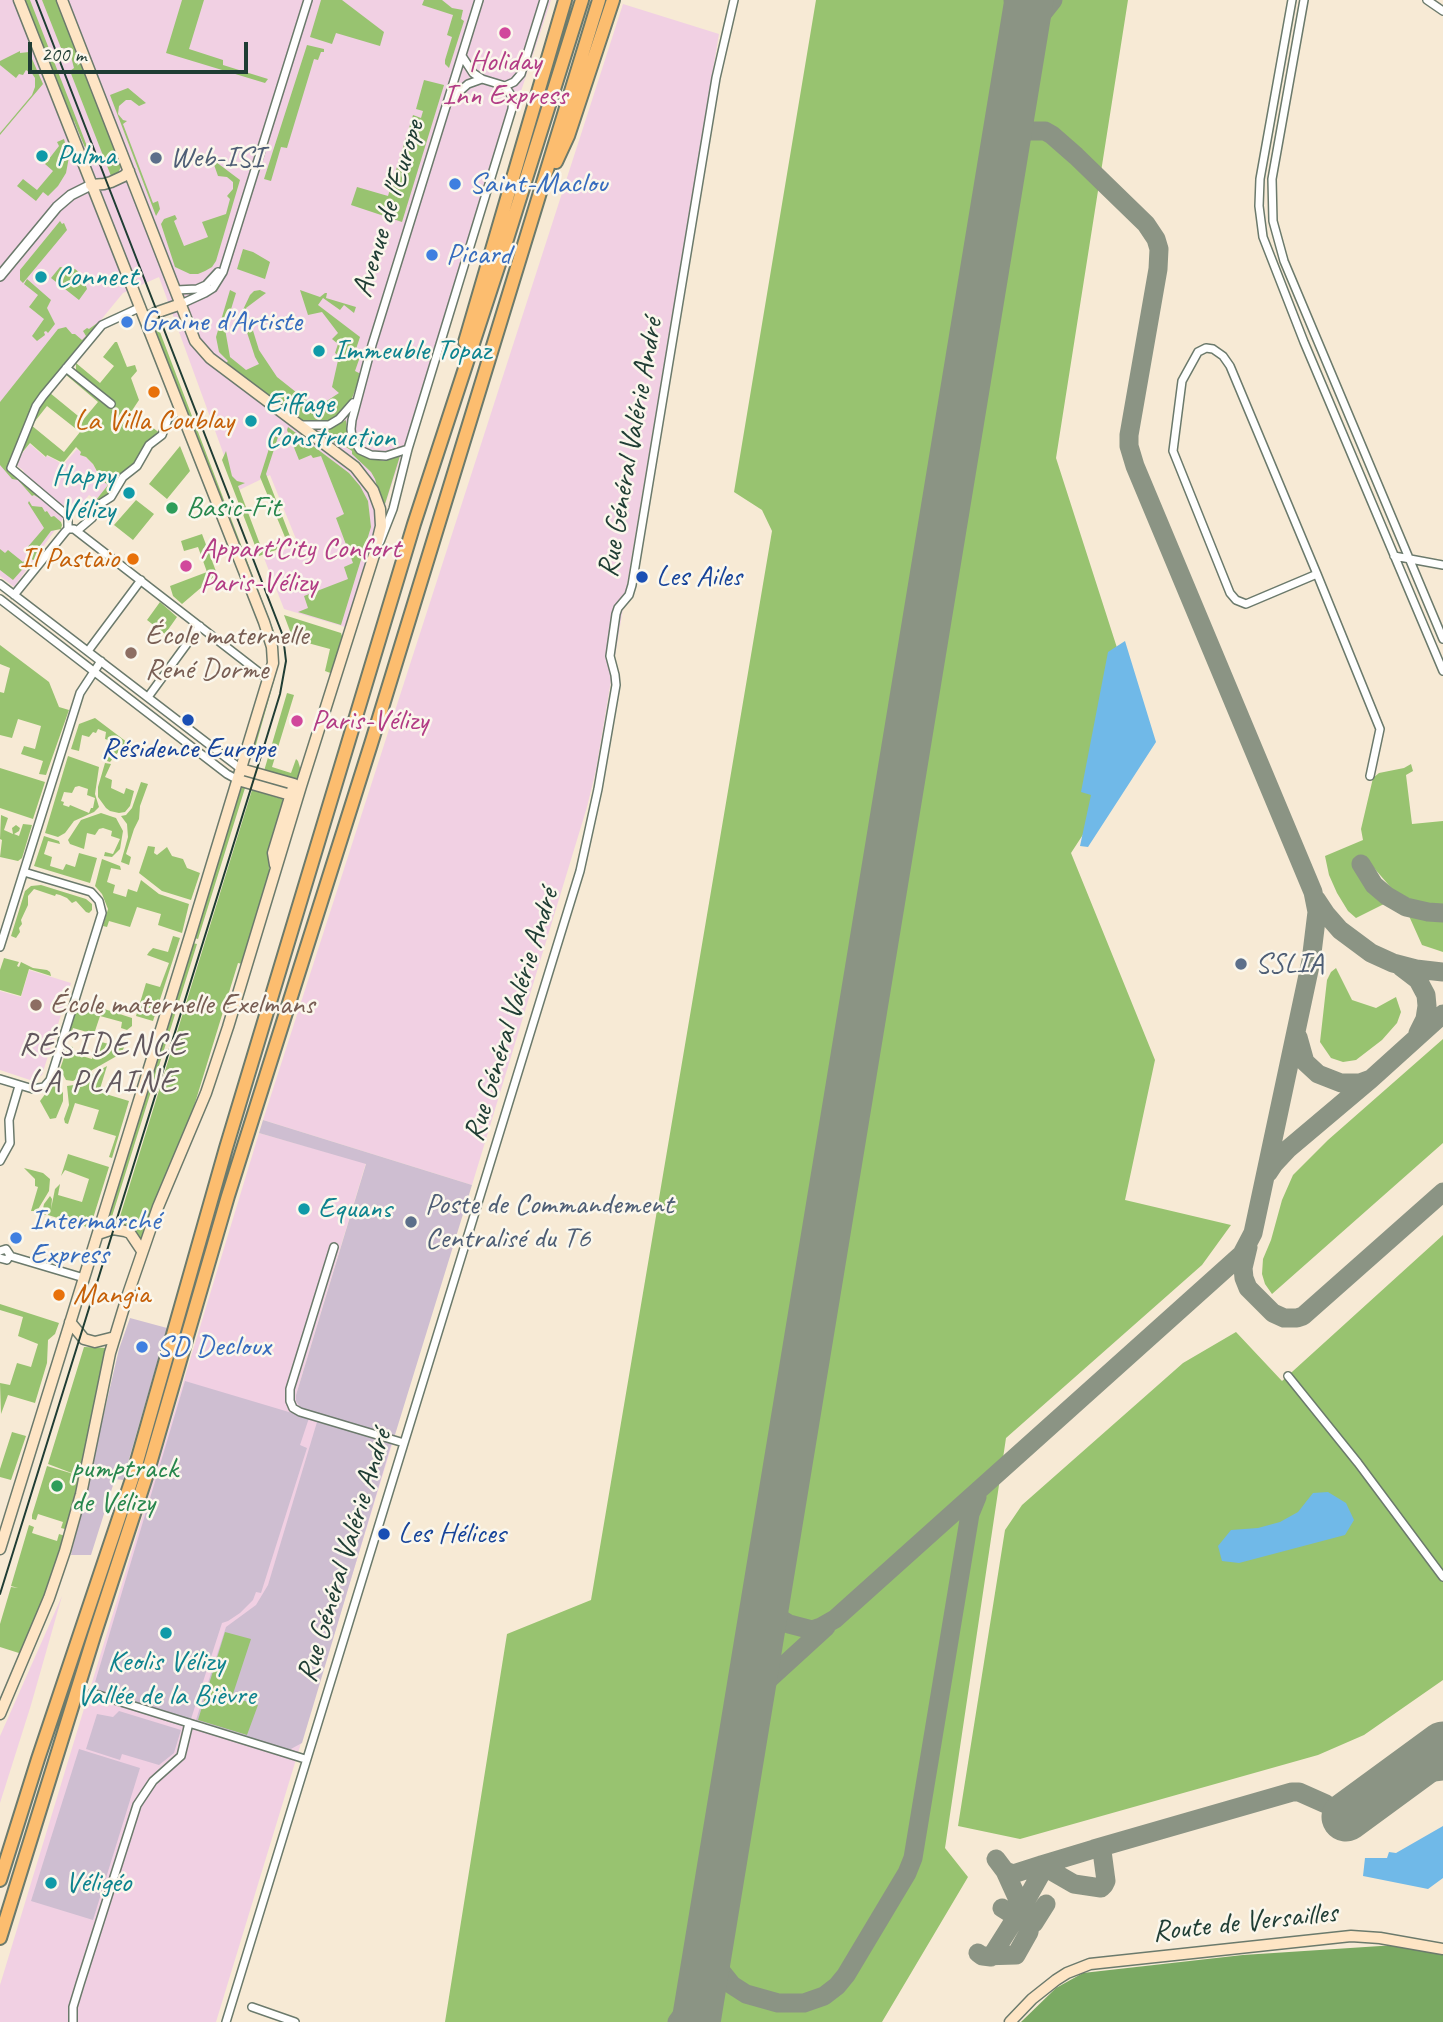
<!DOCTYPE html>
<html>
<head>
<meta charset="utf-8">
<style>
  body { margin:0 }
  #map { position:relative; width:1443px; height:2022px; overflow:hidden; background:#f7ead5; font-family:Caveat,sans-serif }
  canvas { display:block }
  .scale { position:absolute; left:28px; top:42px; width:220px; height:32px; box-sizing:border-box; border:4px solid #1f3d34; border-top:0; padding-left:9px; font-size:21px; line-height:24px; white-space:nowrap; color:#1f3d34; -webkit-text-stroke:5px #fbf7ec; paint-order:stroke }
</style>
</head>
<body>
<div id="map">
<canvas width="1443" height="2022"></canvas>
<div class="scale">200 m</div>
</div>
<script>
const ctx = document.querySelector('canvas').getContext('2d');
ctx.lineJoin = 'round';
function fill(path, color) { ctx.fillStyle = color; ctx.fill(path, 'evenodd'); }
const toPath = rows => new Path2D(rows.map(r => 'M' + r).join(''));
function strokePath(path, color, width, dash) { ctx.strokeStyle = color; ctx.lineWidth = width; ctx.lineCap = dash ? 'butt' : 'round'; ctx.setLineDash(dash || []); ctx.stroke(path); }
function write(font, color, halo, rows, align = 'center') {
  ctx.font = font + ' Caveat,sans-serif'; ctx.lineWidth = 5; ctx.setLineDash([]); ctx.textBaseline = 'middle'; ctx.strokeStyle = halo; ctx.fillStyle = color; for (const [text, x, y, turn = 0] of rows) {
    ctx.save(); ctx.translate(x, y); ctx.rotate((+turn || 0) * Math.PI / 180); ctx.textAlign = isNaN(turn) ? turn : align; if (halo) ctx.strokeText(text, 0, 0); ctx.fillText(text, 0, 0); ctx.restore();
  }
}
const built = toPath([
  [0,0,551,0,345,627,284,609,264,558,298,544,270,475,237,491,159,277,123,293,32,404,7,465,65,516,14,587,0,576],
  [623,4,719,34,596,770,587,807,472,1185,263,1120],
  [30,444,45,457,47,456,54,459,63,465,77,449,81,452,81,455,86,457,93,464,100,478,108,485,96,500,89,495,71,516,22,475,24,471,14,463],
  [29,970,71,983,42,1075,33,1081,0,1070,0,991,21,997],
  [259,1133,366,1163,296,1395,394,1438,216,2022,0,2022,0,1985],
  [62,1596,31,1705,0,1803,0,1736]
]);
const industrial = toPath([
  [263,1120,472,1185,394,1438,301,1408,296,1401,296,1395,366,1164,259,1133],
  [130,1318,167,1328,123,1480,115,1479,91,1555,71,1555,119,1349],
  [185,1381,309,1418,300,1445,307,1448,261,1593,256,1592,253,1600,240,1613,228,1621,222,1623,191,1719,93,1689],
  [317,1422,392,1442,302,1743,289,1750,196,1720,226,1627,256,1605,268,1585],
  [119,1711,181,1730,174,1753,159,1765,122,1754,120,1760,86,1749,97,1714,113,1717],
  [79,1749,140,1768,93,1920,31,1901]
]);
const green = toPath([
  [23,0,30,0,92,159,90,160,74,121,70,119],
  [42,0,58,0,122,165,118,173,111,176,70,71,74,68,69,49,61,48],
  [182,0,204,0,189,49,223,60,223,65,268,79,265,83,166,53],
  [321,0,342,0,384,32,380,46,336,33,332,44,310,37],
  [424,0,442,0,452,8,463,10,461,19,464,21,449,68,445,64,445,60,452,37,447,35,453,15,422,5],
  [816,0,1128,0,1056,458,1146,738,1071,853,1155,1060,1125,1200,1231,1225,1202,1265,1006,1438,945,1848,968,1877,882,2022,445,2022,507,1634,591,1600,772,531,762,510,734,492],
  [307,45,324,49,324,52,321,52,318,60,314,59,287,148,281,147,271,181,264,179],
  [20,51,20,53,29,52,43,84,0,135,0,133,32,95,35,87,35,78,31,72,30,73,26,70,23,75,19,74,16,78,0,65,0,61],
  [424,80,444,85,402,222,351,205,357,187,388,196,413,115,421,118,423,111,416,109],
  [128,88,146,103,139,106,131,100,126,100,119,106,118,114,123,120,127,121,123,124,153,203,158,201,160,209,156,216,110,95],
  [64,139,69,157,66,173,58,186,48,196,43,192,36,201,17,186,23,179,37,190,53,171,45,164,59,146,57,142],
  [212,159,240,180,216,261,212,267,205,271,198,274,190,274,175,267,161,224,164,219,175,215,177,219,174,221,184,246,208,237,202,222,226,214,230,199,227,196,233,189,233,182,227,177,218,176],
  [60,221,62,224,64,223,67,230,23,283,20,280,20,270],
  [243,249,253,252,270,262,265,279,237,269],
  [60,267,75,269,82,275,87,289,79,300,51,278],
  [27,279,51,300,47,308,55,324,48,333,46,331,44,332,45,335,37,341,32,336,44,319,29,307,38,295,24,284],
  [230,290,236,293,225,329,230,357,246,370,259,364,255,357,241,314,250,295,254,291,260,290,266,293,246,308,259,350,277,377,316,408,339,393,332,387,339,356,335,353,338,344,332,339,338,333,322,312,308,315,300,290,320,297,325,293,327,293,326,298,356,307,354,313,344,305,340,310,323,298,318,305,360,337,355,352,361,354,355,371,361,374,351,401,345,411,331,420,324,422,307,423,301,420,225,364,228,361,219,352,216,337],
  [155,319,275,634,278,653,276,674,255,748,253,747,274,661,151,322],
  [100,321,102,322,34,405,8,469,44,498,49,505,45,500,44,501,34,495,32,496,18,480,12,479,0,465,0,402,58,329,66,327,72,334,75,334,82,340,86,336,83,331,87,328,89,329],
  [115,342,117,342,127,367,135,365,137,371,131,378,139,400,129,415,144,428,148,424,161,434,113,493,99,504,96,500,108,485,100,479,98,480,99,475,93,464,86,457,80,455,81,452,76,447,63,463,47,455,46,457,30,443,17,459,31,425,64,452,80,432,47,406,32,425,37,408,50,393,83,420,98,402,65,374,66,373,81,385,83,384,76,372,76,363,100,383,114,366,103,357],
  [346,420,348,437,351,444,363,456,384,461,400,456,385,504,381,501,375,479,371,472,352,454,352,451,340,443,339,445,313,431,326,431],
  [288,427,349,473,360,486,368,501,371,527,341,625,298,612,308,608,304,596,348,579,344,567,353,563,336,518,344,514,321,456,313,458,311,455,299,460,287,430],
  [273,436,278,437,266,474,293,544,259,556,222,460,226,451,232,476,237,481,245,483,238,486,261,547,275,542,277,547,287,542,260,477],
  [180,446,190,471,167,499,149,484],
  [136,500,154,514,133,540,114,525],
  [29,501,32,506,42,507,45,512,47,511,51,517,54,516,61,522,62,525,61,529,51,531,36,551,39,555,36,559,33,560,30,558,33,554,26,549,44,528,28,503],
  [202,534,217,574,182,604,173,596,170,586,207,572,198,547,184,551,181,541],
  [0,546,0,549,5,553,8,550,23,562,26,559,28,563,13,580,0,570],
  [160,602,177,617,165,634,147,620],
  [284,615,341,633,343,639,333,674,325,671,330,649,293,639],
  [0,645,49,682,59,707,69,710,46,775,39,774,43,761,21,754,24,746,35,749,41,726,18,719,12,738,0,735,0,692,4,693,10,668,0,664],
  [287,693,294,695,272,767,291,773,296,759,298,761,301,771,298,781,264,771],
  [95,718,132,746,128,756,119,751,110,762,101,759,102,755,107,756,109,752,111,753,114,742,105,739,106,732,98,729,96,733,93,732,89,737,82,735,79,751,71,749,79,724],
  [68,756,99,767,95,794,99,807,94,812,74,821,65,833,58,837,45,833],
  [79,786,88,789,87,795,95,798,93,808,91,808,89,813,70,805,69,807,63,805,64,802,61,801,64,792,72,793,75,787],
  [105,763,111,764,105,777,112,780,111,788,124,794,126,788,134,791,130,806,125,812,119,813,110,811,106,808,98,797,98,787],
  [1411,764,1413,771,1406,775,1412,824,1443,821,1443,905,1416,902,1393,890,1368,861,1354,867,1366,886,1384,904,1356,918,1348,911,1337,893,1329,875,1325,856,1363,840,1361,829,1373,778,1379,773,1404,768],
  [0,768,45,782,33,819,0,808],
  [141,782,148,784,140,806,139,819,134,829,126,854,131,857,129,865,121,862,128,837,127,824,121,816,126,815,132,808],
  [242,787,245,788,198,939,194,938,237,798],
  [252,790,282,799,285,803,268,855,270,879,243,964,238,963,187,1129,141,1242,117,1226],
  [101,813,116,818,123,831,120,849,112,857,104,856,105,852,113,854,120,839,111,836,112,831,103,828,99,829,95,835,87,833,84,849,70,844,68,840,81,820],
  [1,815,8,818,4,830,13,834,12,828,16,825,20,828,19,831,14,834,19,836,23,824,32,825,22,858,18,861,0,857,2,840,0,839],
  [44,836,59,841,60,844,48,841,44,854,52,857,50,866,63,870,66,864,75,867,79,853,97,858,90,883,34,866],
  [148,846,155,847,154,853,157,855,167,847,172,856,183,859,187,868,200,873,191,900,162,891,139,873],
  [102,859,120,866,121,870,111,868,107,882,115,885,113,893,126,897,128,889,137,892,141,880,159,894,189,904,182,933,158,925,161,914,137,907,130,927,109,921,107,927,103,926,108,909,102,894,95,886],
  [41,885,86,899,92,904,92,910,89,913,86,912,76,901,72,903,67,898,60,895,56,894,55,896,34,889,28,896,28,905,21,920,22,924,19,928,20,932,16,938,11,936,25,891,31,886],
  [1409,916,1431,921,1443,922,1443,952,1422,945],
  [173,936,180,938,153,1021,136,1016,146,983,160,987,169,963,147,955,149,952,153,948,168,952],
  [192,943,197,944,109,1226,104,1227],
  [4,958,19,962,17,966,19,967,21,962,33,968,47,970,50,972,51,976,29,969,21,996,0,990,0,970],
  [1336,968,1352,1000,1376,1008,1396,997,1401,1012,1397,1023,1382,1040,1356,1060,1343,1062,1331,1058,1320,1042,1327,980,1331,972],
  [98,1007,132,1018,132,1026,127,1030,121,1028,122,1022,100,1016,94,1034,73,1028,69,1040,67,1039,76,1011],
  [1443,1039,1443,1143,1272,1294,1265,1284,1262,1274,1263,1259,1271,1240,1282,1200,1293,1175,1328,1140],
  [98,1041,119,1047,121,1041,125,1043,124,1047,122,1053,73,1081,66,1080,60,1069,68,1046,73,1047,72,1053,92,1059],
  [107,1066,99,1092,129,1101,112,1158,109,1157,116,1136,93,1129,99,1110,75,1103,68,1124,65,1123,64,1119,69,1105,67,1086,74,1085],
  [55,1081,63,1093,63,1101,56,1118,50,1119,40,1101],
  [68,1154,109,1167,90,1228,48,1215,49,1211,45,1215,42,1213,44,1204,50,1196,52,1199,51,1209,55,1189,60,1184,58,1195,82,1202,89,1179,65,1170,61,1176],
  [24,1168,43,1173,50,1179,49,1191,37,1211,31,1211,38,1187,35,1186,35,1179],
  [1443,1235,1443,1680,1364,1735,1318,1755,1020,1839,958,1826,1005,1530,1022,1505,1183,1363,1236,1332,1282,1381],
  [0,1304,59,1323,55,1334,48,1340,47,1363,35,1403,8,1395,1,1414,0,1383,10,1385,17,1363,31,1367,38,1344,18,1336,23,1317,0,1310],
  [84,1347,108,1348,81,1475,68,1529,65,1529,61,1528,63,1522,38,1514,36,1520,32,1519,32,1515,47,1466,77,1475,48,1464],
  [12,1432,26,1436,11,1480,0,1477,0,1469],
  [29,1525,34,1527,32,1533,57,1541,59,1534,65,1536,50,1587,22,1654,0,1647,0,1624,11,1587,18,1588,11,1586],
  [225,1632,251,1639,232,1697,258,1705,247,1735,198,1720]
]);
const forest = toPath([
  [1396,1945,1443,1953,1443,2022,1021,2022,1056,1988,1083,1973,1243,1955]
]);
const water = toPath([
  [1125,641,1156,742,1088,847,1080,846,1091,795,1081,792,1108,652],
  [1328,1492,1346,1503,1354,1520,1345,1535,1239,1563,1222,1561,1218,1546,1231,1530,1258,1528,1280,1522,1298,1512,1313,1493],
  [1443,1826,1443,1878,1428,1889,1363,1876,1365,1858,1387,1858,1389,1852,1396,1853]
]);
const taxiway = toPath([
  [1013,0,1018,9,1026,17],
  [1022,39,1053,0],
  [1361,864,1374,885,1387,896,1406,907,1428,912,1443,913],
  [1316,899,1326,914,1340,930,1371,953,1393,963,1416,969,1443,972],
  [1401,967,1418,980,1426,995,1427,1006,1425,1019,1418,1033],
  [1298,1037,1305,1062,1318,1074,1341,1083,1360,1083,1371,1079],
  [1268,1173,1274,1164,1288,1149,1371,1079,1443,1014],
  [1248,1247,1243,1268,1244,1278,1248,1288,1273,1313,1284,1318,1297,1318,1303,1316,1443,1192],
  [769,1577,768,1593,771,1604,781,1619,789,1624,812,1630,821,1627,835,1619,1242,1254,1253,1233,1311,961,1317,912,1313,892,1135,466,1129,446,1129,435,1158,269,1159,249,1156,239,1146,224,1076,156,1052,135,1045,131,1028,131,1019,136,1013,141,1001,164],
  [743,1733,753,1705,769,1679,826,1627],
  [1403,1776,1443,1771],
  [1094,1849,1292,1792,1299,1792,1326,1804],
  [996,1859,1005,1871,1013,1874,1041,1865,1094,1849,1099,1849,1102,1851,1106,1881,1104,1885,1101,1888,1074,1884,1041,1865],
  [1002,1908,1026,1923,1034,1923,1046,1904],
  [1020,1911,1043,1870,1048,1869],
  [711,1927,713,1951,720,1970,732,1985,746,1994,778,2003,804,2003,824,1996,837,1986,846,1975,907,1873,913,1858,970,1514,977,1497],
  [978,1953,982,1956,1016,1955,1029,1932,1030,1926,1005,1871],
  [983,1956,991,1957,1020,1911,1020,1904],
  [699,2010,709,2022],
  [677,2022,697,1995,703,1979]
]);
const runway = toPath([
  [1346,1817,1443,1746],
  [696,2022,1029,0]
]);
const minor = toPath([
  [1292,0,1260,179,1259,206,1263,237,1304,342,1443,671],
  [1304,0,1272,179,1273,221,1284,261,1443,639],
  [1427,0,1443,11],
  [462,56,473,73,482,79,505,86,514,82,521,74,544,0],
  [451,99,468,84,482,79],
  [176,290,197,289,206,285,218,272],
  [181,304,205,293,213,288,223,272,308,0],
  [66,368,111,404],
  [301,425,329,425,339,419,353,403],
  [408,449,386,456,371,455,360,450,352,438,351,429,352,420,372,345,479,0],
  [68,529,68,516,11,468,36,406,43,396,102,325,141,307],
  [78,530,92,518,100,504,111,497,123,477,137,466,149,445,162,435,168,419,180,410],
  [380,542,393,509,408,449,512,109,513,98,505,86],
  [1394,556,1443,565],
  [1317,574,1246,604,1236,600,1230,593,1173,451,1182,381,1198,352,1206,348,1213,349,1223,356,1230,366,1317,574,1380,729,1370,776],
  [0,584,241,769],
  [14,595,65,532,68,529,74,529,269,680],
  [0,599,227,774,238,780],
  [88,651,141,580],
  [148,697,200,626],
  [0,947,80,693,101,661],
  [0,1079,33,1089,44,1087,50,1080,102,913,99,901,91,892,24,872],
  [0,1161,10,1143,9,1120,19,1086],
  [334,1247,290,1389,290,1401,293,1408,300,1412,404,1443],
  [0,1251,6,1249,10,1255,7,1260,0,1258],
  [10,1256,84,1278],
  [1288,1376,1358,1463,1443,1577],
  [92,1693,305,1759],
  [252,2007,295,2022],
  [73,2022,73,2007,80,1984,137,1805,153,1781,181,1756,189,1723],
  [226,2022,580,871,598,789,616,685,615,675,610,656,616,614,618,608,629,595,632,585,716,78,734,0]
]);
const tertiary = toPath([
  [0,276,57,207,71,195,91,185]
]);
const secondary = toPath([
  [91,185,104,184,111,182,124,176,129,171],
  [145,319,155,313,181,304],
  [241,769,294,784,273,853,275,865],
  [238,780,294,796],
  [98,1234,113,1229,125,1231,130,1233,142,1251],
  [70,1322,84,1339,95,1342,115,1337],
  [0,1549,190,936,273,663,272,647,264,622,19,0],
  [0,1714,49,1598,65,1551,81,1494,110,1353,128,1294,158,1207,206,1093,228,1027,301,786,374,555,381,526,380,509,373,490,355,467,210,358,195,341,62,0],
  [1010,2022,1032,1999,1056,1980,1067,1973,1090,1964,1351,1936,1380,1938,1443,1949]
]);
const motorway = toPath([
  [556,162,568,136,613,0],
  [465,342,565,0],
  [0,1880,38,1759,132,1479,226,1148,414,524,503,252,582,0],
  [0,1938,94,1636,147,1474,228,1196,371,744,599,0]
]);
const tram = toPath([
  [0,1594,261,756,280,694,286,661,283,636,36,0]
]);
const markers = [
  [505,33,7,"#d1479c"],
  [42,156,7,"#0f9aa8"],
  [156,158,7,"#5c6f8a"],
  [455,184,7,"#3f7fe0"],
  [432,255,7,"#3f7fe0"],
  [41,277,7,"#0f9aa8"],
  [127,322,7,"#3f7fe0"],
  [319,351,7,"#0f9aa8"],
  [154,392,7,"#e8710a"],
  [251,421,7,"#0f9aa8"],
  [129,493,7,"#0f9aa8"],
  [172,508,7,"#2e9e5b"],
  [133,559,7,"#e8710a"],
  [186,566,7,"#d1479c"],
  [642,577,7,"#1a4fb4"],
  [131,653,7,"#8d6e63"],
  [188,720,7,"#1a4fb4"],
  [297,721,7,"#d1479c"],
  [1241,964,7,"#5c6f8a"],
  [36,1005,7,"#8d6e63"],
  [304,1209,7,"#0f9aa8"],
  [411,1222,7,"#5c6f8a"],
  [16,1238,7,"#3f7fe0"],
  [59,1295,7,"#e8710a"],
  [142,1347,7,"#3f7fe0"],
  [57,1486,7,"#2e9e5b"],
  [384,1534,7,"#1a4fb4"],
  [166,1633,7,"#0f9aa8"],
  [51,1883,7,"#0f9aa8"]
];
const hotelNames = [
  ["Holiday",505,62,"center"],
  ["Inn Express",505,96,"center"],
  ["Appart'City Confort",200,549],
  ["Paris-Vélizy",200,583],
  ["Paris-Vélizy",311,721]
];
const cultureNames = [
  ["Pulma",56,156],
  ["Connect",55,277],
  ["Immeuble Topaz",333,351],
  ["Eiffage",265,404],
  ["Construction",265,438],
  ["Happy",115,476,"right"],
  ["Vélizy",115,510,"right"],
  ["Equans",318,1209],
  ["Keolis Vélizy",166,1662,"center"],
  ["Vallée de la Bièvre",166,1696,"center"],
  ["Véligéo",65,1883]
];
const serviceNames = [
  ["Web-ISI",170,158],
  ["SSLIA",1255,964],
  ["Poste de Commandement",425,1205],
  ["Centralisé du T6",425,1239]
];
const shopNames = [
  ["Saint-Maclou",469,184],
  ["Picard",446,255],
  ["Graine d'Artiste",141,322],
  ["Intermarché",30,1221],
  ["Express",30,1255],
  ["SD Decloux",156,1347]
];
const streetNames = [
  ["Avenue de l'Europe",389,209,-73],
  ["Rue Général Valérie André",631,448,-80],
  ["Rue Général Valérie André",512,1015,-73],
  ["Rue Général Valérie André",345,1556,-73],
  ["Route de Versailles",1245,1923,-6]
];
const foodNames = [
  ["La Villa Coublay",154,421],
  ["Il Pastaio",119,559,"right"],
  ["Mangia",73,1295,"left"]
];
const leisureNames = [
  ["Basic-Fit",186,508],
  ["pumptrack",71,1469],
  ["de Vélizy",71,1503]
];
const transitNames = [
  ["Les Ailes",656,577],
  ["Résidence Europe",188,749,"center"],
  ["Les Hélices",398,1534]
];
const educationNames = [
  ["École maternelle",145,636],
  ["René Dorme",145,670],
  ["École maternelle Exelmans",50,1005]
];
const neighbourhoodNames = [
  ["RÉSIDENCE",103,1046],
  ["LA PLAINE",103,1083]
];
fill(built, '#f1d0e3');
fill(industrial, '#cebed1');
fill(green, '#98c370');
fill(forest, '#7aa962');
fill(water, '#70b9e8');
strokePath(taxiway, '#8b9484', 19);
strokePath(runway, '#8b9484', 49);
strokePath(minor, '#6b7a6c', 10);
strokePath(tertiary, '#6b7a6c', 12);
strokePath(secondary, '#6b7a6c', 13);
strokePath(motorway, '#6b7a6c', 16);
strokePath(minor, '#fff', 7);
strokePath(tertiary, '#fff', 9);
strokePath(secondary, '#fee5c5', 10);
strokePath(motorway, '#fcbd6f', 12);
strokePath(tram, '#1f3d34', 2);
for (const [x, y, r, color] of markers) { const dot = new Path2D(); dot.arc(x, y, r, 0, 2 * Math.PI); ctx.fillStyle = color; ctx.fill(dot); strokePath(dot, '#fbf7ec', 2.5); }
write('30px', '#b23c85', '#fbf7ec', hotelNames, 'left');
write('30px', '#0d838f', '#fbf7ec', cultureNames, 'left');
write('30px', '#4e5e75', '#fbf7ec', serviceNames, 'left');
write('30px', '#366cbe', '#fbf7ec', shopNames, 'left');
write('30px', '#1f3d34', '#fbf7ec', streetNames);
write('30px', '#c56008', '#fbf7ec', foodNames);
write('30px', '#27864d', '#fbf7ec', leisureNames, 'left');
write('30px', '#164399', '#fbf7ec', transitNames, 'left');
write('30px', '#785e54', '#fbf7ec', educationNames, 'left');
ctx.letterSpacing = '2px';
write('32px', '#62585e', '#fbf7ec', neighbourhoodNames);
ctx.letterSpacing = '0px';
</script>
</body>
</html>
